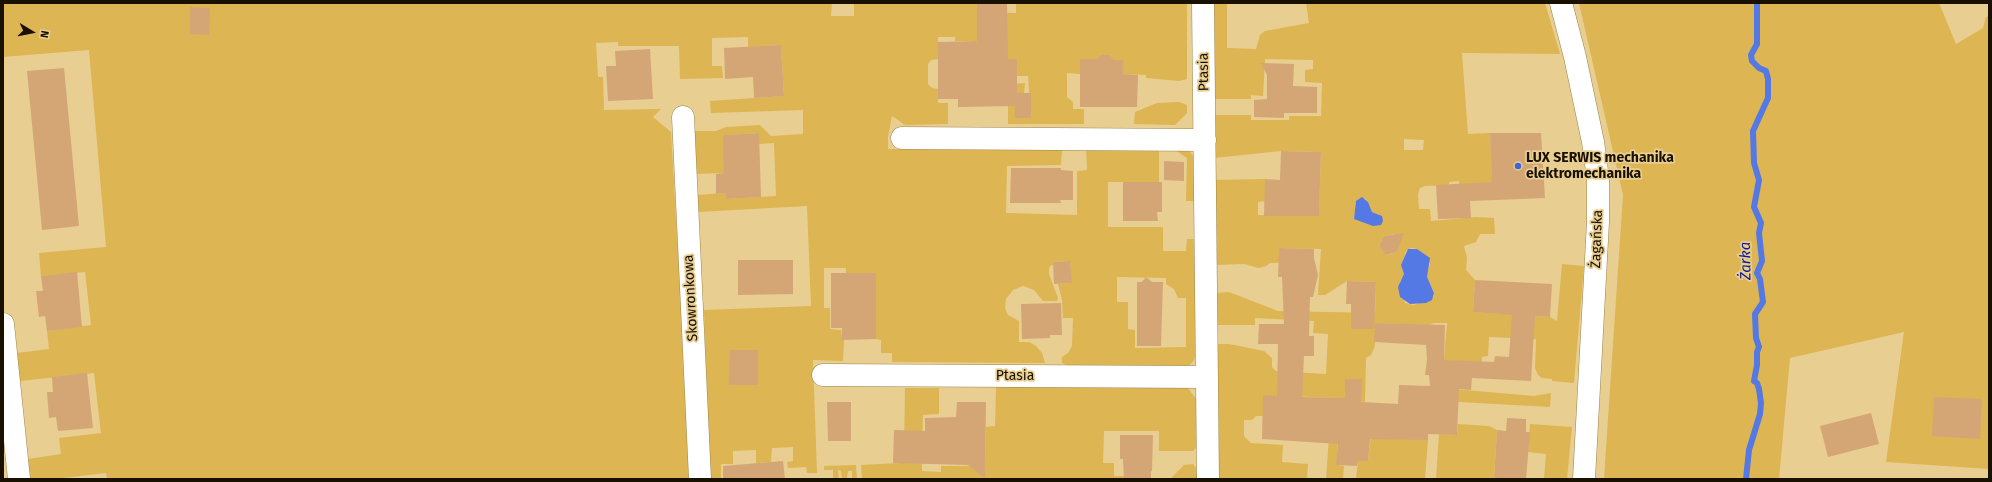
<!DOCTYPE html>
<html>
<head>
<meta charset="utf-8">
<style>
  body { margin:0 }
  #map { position:relative; width:1992px; height:482px; overflow:hidden; background:#e8ce91; font-family:"Fira Sans",sans-serif }
  canvas { display:block }
  .frame { position:absolute; inset:0; border:4px solid #1a1000; pointer-events:none }
  .north { position:absolute; left:12px; top:12px; width:40px; height:40px; -webkit-text-stroke:3px #e8ce91; paint-order:stroke; rotate:100deg; font-size:11px; font-weight:700; line-height:16px; text-align:center; color:#1a1000 }
  .north::after { content:''; display:block; margin:auto; width:14px; height:18px; background:#1a1000; clip-path:polygon(50% 0,100% 100%,50% 72%,0 100%) }
</style>
</head>
<body>
<div id="map">
<canvas width="1992" height="482"></canvas>
<div class="frame"></div>
<div class="north">N</div>
</div>
<script>
const ctx = document.querySelector('canvas').getContext('2d');
ctx.lineJoin = 'round';
function fill(path, color) { ctx.fillStyle = color; ctx.fill(path, 'evenodd'); }
const toPath = rows => new Path2D(rows.map(r => 'M' + r).join(''));
function strokePath(path, color, width, dash) { ctx.strokeStyle = color; ctx.lineWidth = width; ctx.lineCap = dash ? 'butt' : 'round'; ctx.setLineDash(dash || []); ctx.stroke(path); }
function write(font, color, halo, rows, align = 'center') {
  ctx.font = font + ' "Fira Sans",sans-serif'; ctx.lineWidth = 3.5; ctx.setLineDash([]); ctx.textBaseline = 'middle'; ctx.strokeStyle = halo; ctx.fillStyle = color; for (const [text, x, y, turn = 0] of rows) {
    ctx.save(); ctx.translate(x, y); ctx.rotate((+turn || 0) * Math.PI / 180); ctx.textAlign = isNaN(turn) ? turn : align; if (halo) ctx.strokeText(text, 0, 0); ctx.fillText(text, 0, 0); ctx.restore();
  }
}
const green = toPath([
  [3,3,832,3,831,16,854,16,854,3,977,3,977,12,1016,13,1016,3,1187,3,1187,79,1179,81,1146,78,1146,75,1123,74,1124,60,1114,60,1110,55,1101,55,1097,59,1080,59,1080,74,1067,73,1067,97,1073,102,1073,109,1084,109,1084,124,1008,124,1008,84,1025,83,1024,93,1015,93,1015,117,1031,117,1028,76,1017,76,1008,59,992,41,955,41,955,37,938,37,938,59,931,60,928,64,928,84,932,88,938,89,938,103,948,103,948,124,905,125,892,116,888,137,888,149,1062,150,1061,165,1007,166,1006,213,1077,215,1077,171,1087,170,1086,146,1185,148,1189,151,1194,157,1194,201,1186,201,1187,158,1175,150,1159,150,1159,182,1108,182,1108,227,1163,227,1163,251,1186,251,1187,239,1195,239,1195,358,1192,363,1186,367,1071,367,1062,363,1062,357,1068,353,1072,346,1073,318,1063,318,1062,300,1058,284,1071,283,1070,261,1053,262,1053,265,1050,266,1049,270,1049,274,1058,298,1057,301,1043,301,1034,290,1023,286,1013,290,1006,299,1005,308,1008,315,1019,321,1019,342,1029,342,1036,346,1042,353,1045,363,892,362,892,353,881,353,881,340,876,339,876,273,846,273,846,268,824,268,824,308,830,308,830,329,841,330,841,339,844,340,843,361,813,360,817,473,807,473,806,467,788,468,787,462,793,461,793,447,772,448,771,462,756,463,756,450,733,451,733,464,721,464,721,479,710,479,704,310,811,306,807,206,698,212,697,195,726,193,726,199,776,196,774,143,759,144,759,133,724,135,724,173,696,174,693,131,716,131,726,127,760,125,771,136,803,134,803,110,711,113,710,101,784,96,781,45,748,47,748,37,712,38,712,66,722,66,723,78,680,79,679,46,618,46,618,42,596,43,598,77,603,77,604,110,661,109,653,117,671,132,691,479,107,479,106,473,55,479,30,479,28,459,61,454,59,438,101,433,94,373,20,381,17,353,49,349,47,331,91,325,85,272,41,276,39,253,106,247,89,50,3,57],
  [1117,277,1166,278,1166,284,1174,289,1178,298,1186,298,1186,347,1135,348,1135,330,1128,329,1128,302,1117,302],
  [1212,3,1227,3,1227,48,1256,49,1260,35,1265,31,1309,23,1306,3,1545,3,1560,54,1462,53,1468,134,1490,133,1493,200,1459,184,1459,181,1449,182,1449,185,1425,186,1420,188,1418,194,1419,209,1430,209,1431,221,1476,217,1494,218,1495,234,1480,234,1476,242,1464,246,1467,258,1466,270,1475,280,1473,312,1550,317,1557,321,1562,264,1584,266,1574,383,1552,381,1552,379,1542,378,1538,375,1535,368,1536,339,1489,337,1488,356,1482,357,1481,374,1444,360,1447,323,1434,323,1429,325,1375,323,1375,346,1371,355,1366,358,1365,402,1357,401,1338,430,1337,465,1344,466,1343,479,1326,479,1331,409,1335,398,1291,396,1263,416,1256,416,1252,420,1244,420,1244,436,1251,443,1283,445,1282,462,1308,464,1307,479,1217,479,1216,344,1229,344,1264,351,1272,358,1272,367,1276,371,1326,374,1328,334,1313,333,1314,321,1255,318,1255,325,1216,325,1215,293,1229,292,1278,311,1375,313,1376,282,1347,281,1325,295,1318,295,1321,249,1279,248,1279,263,1270,263,1266,266,1259,268,1244,264,1215,265,1214,180,1265,179,1265,201,1258,202,1258,215,1319,216,1321,152,1281,151,1214,158,1214,115,1251,115,1251,120,1289,120,1289,116,1321,116,1322,83,1305,82,1305,70,1313,69,1313,60,1265,59,1263,96,1251,95,1251,99,1214,99],
  [1404,139,1424,140,1423,150,1404,150],
  [1366,199,1372,212,1380,215,1354,219,1356,202],
  [1394,234,1400,242,1397,252,1387,255,1379,246,1384,236],
  [1411,248,1417,249,1430,264,1426,277,1434,293,1433,298,1414,305,1405,303,1400,281,1404,278,1404,274,1402,268,1406,251],
  [1579,3,1756,3,1756,44,1750,55,1751,61,1758,69,1765,72,1767,79,1767,98,1752,131,1753,163,1758,180,1754,207,1761,223,1758,233,1762,261,1756,273,1759,279,1763,301,1754,314,1755,338,1758,347,1754,381,1757,383,1758,390,1759,414,1755,423,1749,450,1745,479,1604,479,1623,195],
  [1758,3,1939,3,1956,44,1983,28,1986,17,1989,16,1989,469,1886,462,1904,332,1790,358,1779,479,1746,479,1750,450,1760,414,1761,403,1758,382,1755,380,1759,347,1757,338,1755,314,1764,302,1760,279,1757,273,1763,262,1759,233,1762,222,1755,207,1760,180,1755,163,1754,131,1769,99,1769,79,1767,71,1759,67,1753,61,1752,55,1758,44],
  [1179,102,1187,105,1187,113,1175,125,1134,124,1135,112,1157,103],
  [996,387,1187,387,1197,400,1197,447,1193,451,1159,451,1159,431,1104,431,1103,463,1114,463,1114,476,1124,476,1124,479,862,479,861,465,900,463,922,453,922,471,941,472,941,466,985,466,986,427,995,426],
  [905,388,939,388,939,414,923,415,922,451,904,451],
  [1442,388,1534,396,1551,393,1550,407,1441,401],
  [1458,424,1489,426,1497,430,1494,478,1498,479,1436,479,1439,434,1457,435],
  [1530,424,1572,427,1567,479,1544,479,1546,454,1528,452],
  [1371,435,1428,440,1425,479,1356,479,1358,461,1368,461],
  [1193,464,1196,468,1197,479,1170,479,1184,465],
  [856,465,857,478,852,479,852,471,848,471,847,478,842,479,841,471,838,470,839,479,833,479,833,470,824,470,824,466]
]);
const water = toPath([
  [1362,197,1368,202,1372,212,1382,216,1383,221,1381,225,1373,226,1354,219,1356,201],
  [1408,249,1417,249,1430,258,1427,277,1434,293,1432,300,1426,303,1410,304,1400,297,1398,287,1404,274,1401,265]
]);
const stream = toPath([
  [1746,479,1749,450,1760,414,1761,403,1759,389,1757,383,1754,381,1757,365,1757,352,1759,347,1756,338,1755,314,1763,302,1760,279,1757,273,1762,261,1759,233,1761,223,1754,207,1759,180,1754,163,1753,131,1768,98,1768,79,1766,71,1759,68,1752,61,1751,55,1757,44,1757,3]
]);
const building = toPath([
  [977,3,1007,3,1008,59,1017,59,1017,93,1031,93,1031,118,1015,118,1015,106,958,107,958,99,938,99,938,42,977,41],
  [190,7,210,8,209,35,190,34],
  [781,45,784,96,754,98,753,77,725,79,724,48],
  [650,49,653,99,608,101,606,66,616,66,615,51],
  [1101,55,1110,55,1114,60,1124,60,1123,74,1138,75,1137,107,1080,107,1080,59,1097,59],
  [1261,63,1294,64,1293,86,1317,87,1317,113,1284,113,1284,118,1254,117,1254,100,1267,99,1267,75],
  [64,68,79,226,42,230,27,71],
  [759,133,761,197,726,199,726,193,716,194,716,174,724,173,723,135],
  [1490,133,1541,133,1545,198,1470,201,1471,218,1438,219,1436,185,1492,182],
  [1281,151,1321,152,1319,216,1264,216,1265,179,1280,180],
  [1164,161,1184,162,1184,181,1164,180],
  [1011,168,1061,168,1061,170,1073,171,1073,200,1060,200,1061,203,1010,203],
  [1123,182,1162,182,1162,212,1157,212,1158,221,1123,221],
  [1404,233,1397,252,1386,255,1379,246,1384,236],
  [1279,248,1314,249,1314,258,1318,275,1313,297,1310,297,1309,336,1314,336,1314,356,1304,356,1302,397,1345,398,1345,379,1362,379,1361,402,1398,404,1399,385,1430,386,1429,375,1425,375,1427,360,1426,345,1374,342,1375,323,1445,325,1444,360,1494,362,1495,356,1509,357,1512,315,1473,312,1475,280,1552,284,1550,317,1535,316,1531,381,1472,378,1471,390,1459,389,1457,435,1428,434,1428,440,1370,439,1368,461,1358,461,1357,466,1336,465,1338,444,1262,439,1263,395,1277,396,1278,344,1258,344,1259,324,1284,324,1282,277,1278,277],
  [738,260,793,260,793,294,738,295],
  [1070,261,1072,283,1054,284,1053,262],
  [77,272,82,327,47,331,45,316,39,317,36,291,43,291,41,276],
  [831,273,876,273,876,339,841,340,842,328,831,328],
  [1146,277,1152,282,1163,282,1161,346,1137,346,1137,282,1142,282],
  [1347,281,1376,282,1374,329,1351,329,1351,304,1346,304],
  [1061,303,1062,335,1050,335,1050,338,1022,339,1021,304],
  [730,350,758,350,758,385,729,385],
  [87,373,93,428,58,431,56,417,49,418,47,392,53,392,52,377],
  [1934,397,1982,399,1980,439,1932,436],
  [827,402,851,402,851,441,828,441],
  [957,402,986,402,985,478,968,465,893,463,894,430,925,431,925,418,956,417],
  [1871,413,1879,444,1828,457,1820,426],
  [1507,418,1526,419,1526,432,1530,432,1526,479,1494,479,1497,430,1506,431],
  [1120,435,1153,435,1152,471,1151,471,1151,479,1124,479,1123,459,1120,459],
  [783,461,785,479,723,479,723,466]
]);
const minor = toPath([
  [1203,3,1208,479],
  [1561,3,1575,57,1593,142,1598,178,1598,222,1584,479],
  [683,117,700,479],
  [902,138,1205,140],
  [3,324,19,479],
  [823,375,1207,377]
]);
const markers = [
  [1518,166,4,"#4165d7"]
];
const streetNames = [
  ["Ptasia",1204,72,-91],
  ["Żagańska",1597,239,-88],
  ["Skowronkowa",691,298,-93],
  ["Ptasia",1015,376]
];
const poiNames = [
  ["LUX SERWIS mechanika",1526,158],
  ["elektromechanika",1526,174]
];
const waterNames = [
  ["Żarka",1746,261,-91]
];
fill(green, '#ddb552');
fill(water, '#5479e4');
strokePath(stream, '#5479e4', 6);
fill(building, '#d4a676');
strokePath(minor, '#9d8449', 23);
strokePath(minor, '#fff', 22);
for (const [x, y, r, color] of markers) { const dot = new Path2D(); dot.arc(x, y, r, 0, 2 * Math.PI); ctx.fillStyle = color; ctx.fill(dot); strokePath(dot, '#e8ce91', 1.5); }
write('14px', '#1a1000', '#e8ce91', streetNames);
write('bold 14px', '#1a1000', '#e8ce91', poiNames, 'left');
write('italic 15px', '#0f1898', '#e8ce91', waterNames);
</script>
</body>
</html>
